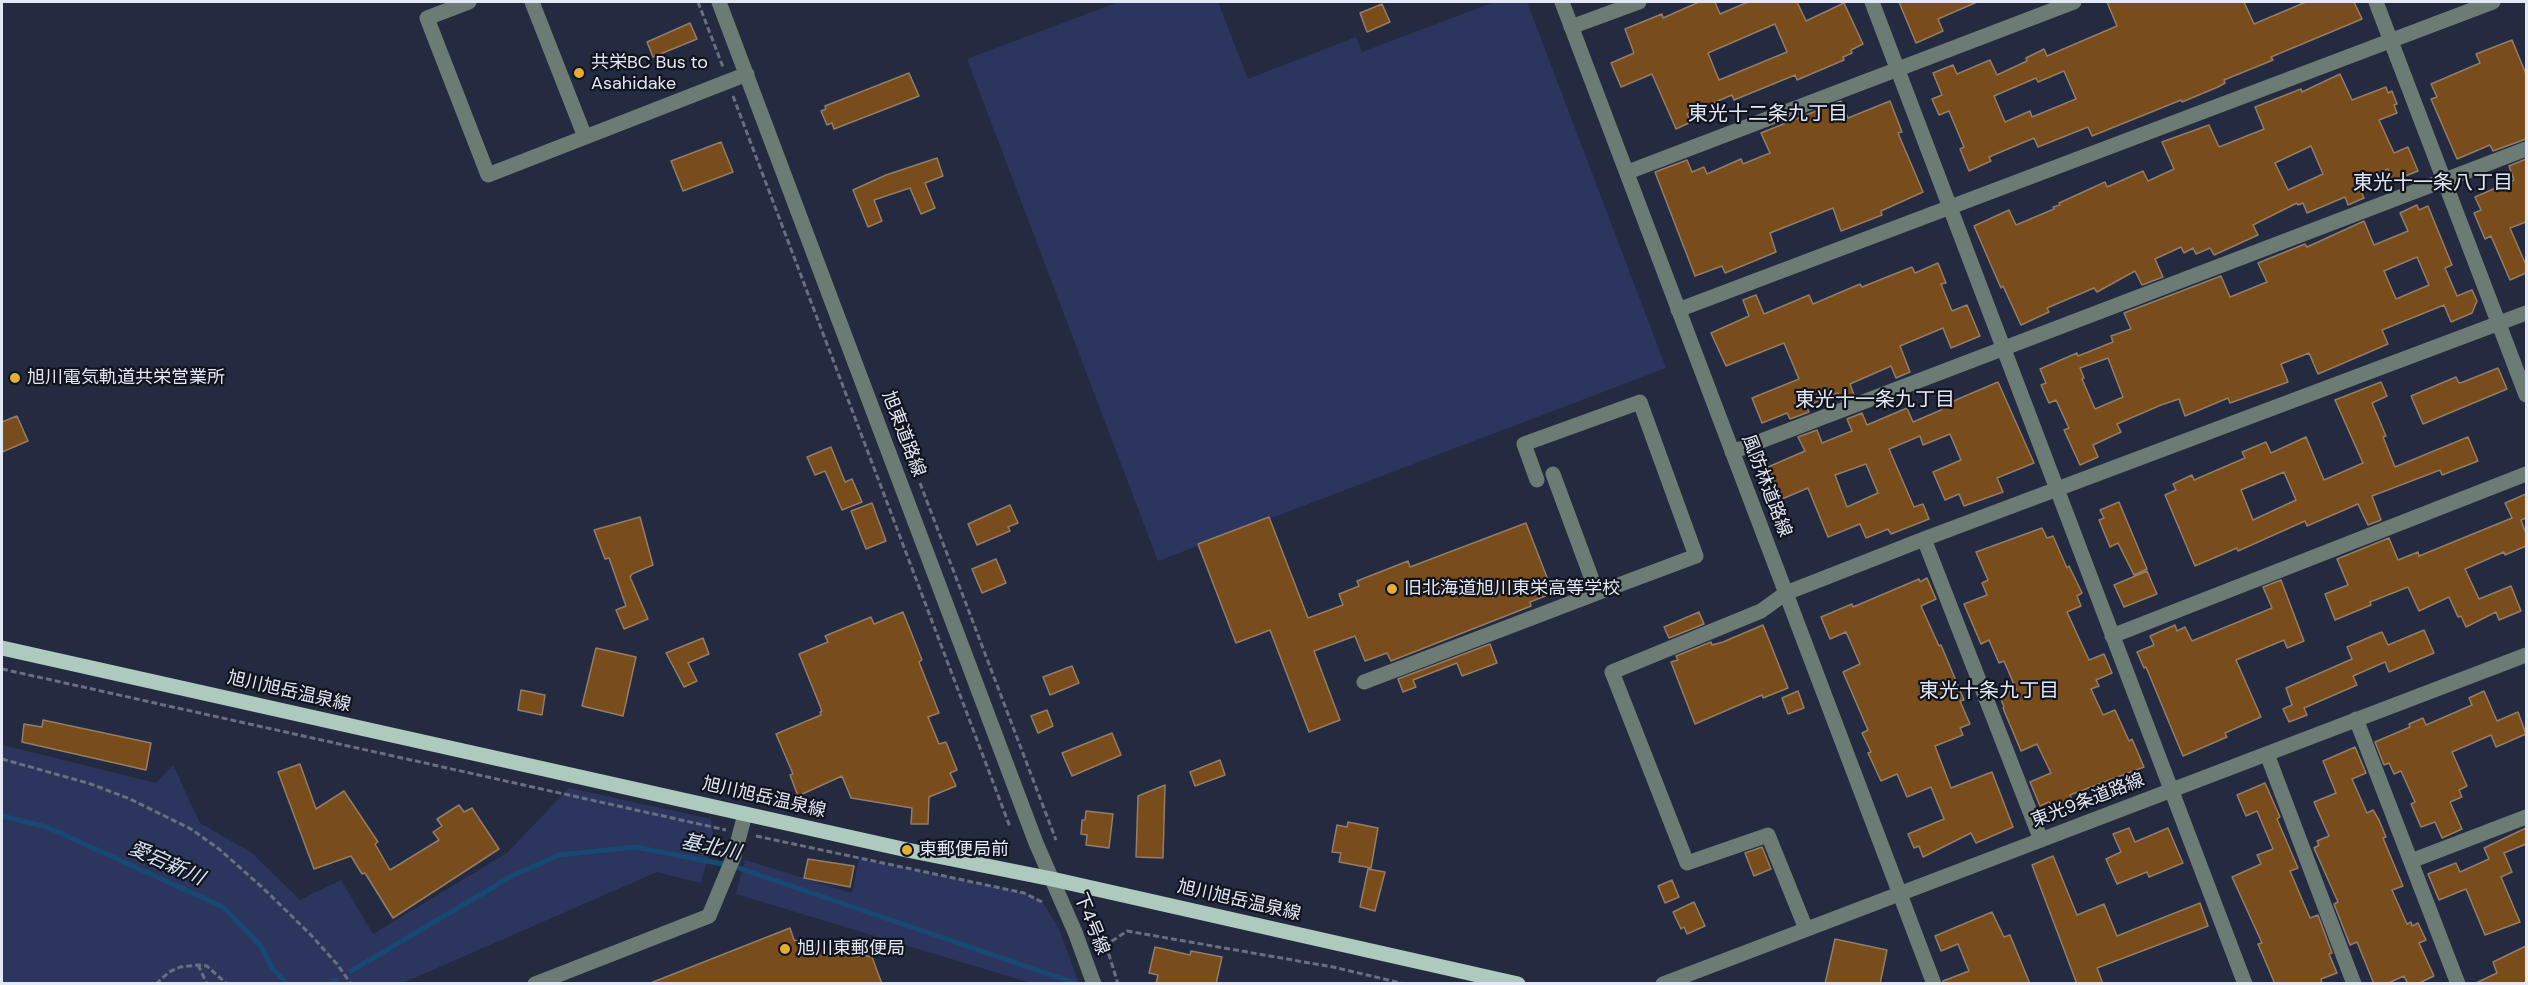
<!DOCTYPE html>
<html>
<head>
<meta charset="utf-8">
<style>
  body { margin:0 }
  #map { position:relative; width:2528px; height:985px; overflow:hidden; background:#242b40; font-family:"DM Sans",sans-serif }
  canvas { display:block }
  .frame { position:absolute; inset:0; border:3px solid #e3e8f6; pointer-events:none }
</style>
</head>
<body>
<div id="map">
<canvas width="2528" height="985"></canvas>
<div class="frame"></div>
</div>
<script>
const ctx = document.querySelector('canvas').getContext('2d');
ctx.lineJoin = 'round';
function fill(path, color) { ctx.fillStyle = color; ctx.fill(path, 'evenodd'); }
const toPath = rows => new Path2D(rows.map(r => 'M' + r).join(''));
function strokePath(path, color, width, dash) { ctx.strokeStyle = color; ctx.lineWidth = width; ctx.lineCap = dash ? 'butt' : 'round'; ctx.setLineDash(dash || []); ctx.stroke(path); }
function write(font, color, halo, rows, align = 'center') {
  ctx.font = font + ' "DM Sans","Noto Sans JP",sans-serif'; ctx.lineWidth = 4.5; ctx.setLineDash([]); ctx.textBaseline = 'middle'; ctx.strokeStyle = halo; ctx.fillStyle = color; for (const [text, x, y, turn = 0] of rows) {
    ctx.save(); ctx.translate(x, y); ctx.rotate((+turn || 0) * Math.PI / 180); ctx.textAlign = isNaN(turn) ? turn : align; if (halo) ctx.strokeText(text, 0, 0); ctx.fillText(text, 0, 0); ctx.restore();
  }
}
const green = toPath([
  [1119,2,1218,2,1248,79,1356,37,1362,52,1495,2,1527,2,1666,368,1158,561,967,59],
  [2,745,156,783,173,765,200,823,252,853,300,900,341,880,373,934,507,853,569,788,711,819,713,839,701,883,657,872,405,982,405,983,2,983],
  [859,859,1024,893,1042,901,1059,929,1079,983,1031,983,736,894,745,860,852,893]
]);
const stream = toPath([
  [2,816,47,827,223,907,260,945,273,969,287,984],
  [351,971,512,876,559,855,635,847,733,866,1078,984],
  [330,984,335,980]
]);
const building = toPath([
  [1699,2,1715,2,1720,14,1748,2,1797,2,1806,21,1844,3,1863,44,1851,50,1852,53,1843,57,1844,60,1797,80,1795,75,1734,100,1732,95,1687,114,1691,122,1676,129,1652,74,1621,87,1611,63,1634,53,1625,29,1662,14,1663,18,1699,2],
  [1775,24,1787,52,1719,80,1708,53,1775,24],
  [1899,2,1977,2,1938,19,1943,31,1916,43,1899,2],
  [2107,2,2244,2,2254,24,2306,2,2354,2,2362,19,2271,57,2273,60,2224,80,2225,83,2218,87,2182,102,2181,100,2092,136,2088,127,2038,147,2034,138,1989,157,1991,161,1969,171,1960,149,1964,147,1949,111,1939,115,1932,99,1942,95,1933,73,1953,65,1957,74,1990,60,1997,75,2027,61,2026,58,2044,49,2047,56,2117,26,2107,2],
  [2064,71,2076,99,2032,117,2030,111,2005,122,1994,96,2036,78,2038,82,2064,71],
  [1382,4,1390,22,1367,32,1360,13,1382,4],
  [690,23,697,39,653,57,647,42,690,23],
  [2512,40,2526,74,2526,139,2493,151,2490,145,2457,159,2431,99,2437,97,2431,84,2480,63,2476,54,2512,40],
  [909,73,919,96,834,129,832,123,827,125,821,111,826,109,825,106,909,73],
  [2340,74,2352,100,2386,87,2388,93,2392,91,2397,104,2394,105,2397,113,2379,120,2394,153,2408,147,2418,171,2393,181,2388,169,2357,182,2364,198,2348,205,2345,197,2307,213,2303,203,2298,205,2297,203,2253,225,2258,235,2214,255,2210,248,2196,254,2193,248,2184,253,2181,247,2155,259,2163,277,2142,285,2135,271,2097,292,2094,288,2047,308,2049,312,2021,325,2003,286,2001,288,1974,226,2009,210,2016,225,2054,209,2053,207,2060,205,2059,203,2105,182,2107,187,2143,171,2148,181,2174,169,2162,142,2209,125,2219,147,2264,129,2255,107,2301,89,2302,92,2340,74],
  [2311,146,2323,174,2288,190,2275,163,2311,146],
  [1841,101,1848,118,1890,101,1902,132,1898,133,1923,192,1881,211,1882,215,1841,231,1833,208,1770,233,1776,252,1725,273,1722,266,1695,276,1655,172,1687,160,1692,172,1704,167,1707,174,1741,159,1743,164,1770,153,1761,133,1841,101],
  [721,142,733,172,683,191,671,161,721,142],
  [937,158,943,176,925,183,935,208,921,214,910,188,874,200,882,221,868,227,853,190,886,175,937,158],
  [2526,159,2526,222,2510,228,2526,265,2526,273,2510,280,2491,236,2485,239,2474,213,2481,210,2475,197,2514,180,2509,166,2526,159],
  [2417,205,2419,210,2428,206,2452,265,2445,268,2457,296,2472,290,2477,301,2472,313,2451,322,2444,305,2382,330,2388,344,2318,374,2309,353,2281,364,2288,382,2230,403,2228,398,2185,416,2179,399,2161,405,2117,424,2121,432,2093,445,2098,457,2080,465,2064,430,2069,428,2056,400,2049,403,2041,385,2046,383,2040,369,2077,353,2078,356,2113,342,2111,336,2131,329,2124,313,2221,276,2230,297,2267,282,2258,263,2305,244,2307,247,2364,221,2374,245,2408,231,2400,213,2417,205],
  [2417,257,2429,285,2396,299,2384,271,2417,257],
  [2108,358,2123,397,2095,409,2082,379,2084,378,2080,368,2108,358],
  [1938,263,1946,283,1941,284,1952,311,1967,305,1980,336,1951,348,1943,328,1900,346,1910,372,1896,378,1891,366,1850,384,1854,395,1841,400,1838,393,1806,406,1809,412,1790,419,1787,413,1762,423,1752,398,1799,379,1784,343,1726,366,1711,333,1749,316,1743,300,1756,295,1764,314,1809,295,1813,304,1860,284,1862,287,1912,267,1915,273,1938,263],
  [2498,368,2507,389,2423,424,2411,396,2456,377,2459,383,2463,382,2498,368],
  [1998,382,2034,463,1997,478,2003,492,1964,506,1959,494,1945,500,1933,472,1961,460,1950,434,1923,445,1920,436,1889,449,1914,507,1923,504,1929,519,1891,534,1888,529,1866,538,1860,524,1828,537,1808,488,1782,499,1768,467,1805,451,1798,437,1817,430,1822,443,1852,431,1847,419,1862,413,1867,425,1907,408,1913,422,1941,410,1940,408,1958,399,1998,382],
  [1866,464,1878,493,1847,507,1835,475,1866,464],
  [2381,382,2387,396,2372,403,2386,436,2383,437,2395,467,2468,437,2478,461,2442,475,2440,470,2372,496,2381,520,2368,525,2358,504,2307,526,2305,521,2238,551,2237,548,2195,566,2165,495,2176,490,2173,484,2192,475,2194,480,2245,458,2242,452,2266,442,2271,453,2306,437,2324,480,2363,463,2335,400,2381,382],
  [2284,472,2296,500,2253,520,2241,490,2284,472],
  [17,416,28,441,2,452,2,422,17,416],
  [831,447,845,482,852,479,862,502,842,510,825,471,815,475,807,457,831,447],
  [2526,494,2526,518,2521,520,2526,534,2526,546,2505,555,2504,552,2465,569,2479,599,2511,586,2521,611,2499,620,2496,612,2466,627,2461,616,2458,617,2449,597,2419,611,2408,587,2370,602,2371,605,2335,620,2325,594,2348,585,2337,559,2389,538,2398,560,2418,552,2419,556,2512,518,2505,503,2526,494],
  [2119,502,2147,569,2134,575,2118,543,2110,547,2099,520,2104,518,2100,510,2119,502],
  [872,503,886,541,866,549,851,511,872,503],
  [1010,505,1018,523,1008,527,1010,531,977,545,968,524,1010,505],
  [640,517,653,565,632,574,630,577,648,619,624,629,616,610,626,606,609,558,605,559,594,530,640,517],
  [1269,517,1308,618,1343,605,1339,594,1359,586,1357,581,1408,561,1410,567,1526,523,1553,593,1530,602,1531,606,1391,661,1387,653,1365,661,1355,636,1314,651,1340,720,1309,732,1270,630,1236,643,1198,544,1269,517],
  [2042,528,2047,538,2053,536,2067,568,2069,566,2082,593,2077,596,2081,606,2067,612,2083,647,2089,660,2104,654,2112,673,2096,680,2099,686,2091,689,2103,715,2115,710,2129,741,2132,739,2144,767,2070,795,2075,805,2054,814,2049,802,2040,806,2030,782,2051,773,2037,744,2021,751,2003,708,2004,707,2000,697,2016,689,2004,661,1999,663,1989,640,1981,644,1964,604,1987,595,1982,583,1988,580,1976,552,2042,528],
  [996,559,1006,583,982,593,972,569,996,559],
  [2147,571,2157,594,2124,607,2114,585,2147,571],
  [1927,578,1936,599,1921,606,1939,646,1941,645,1964,700,1960,701,1970,724,1960,728,1963,735,1935,746,1951,788,1992,772,2013,827,1976,843,1971,833,1923,857,1919,846,1914,848,1908,834,1944,819,1931,787,1907,797,1897,774,1881,781,1868,753,1871,752,1862,733,1868,730,1843,672,1860,664,1846,632,1830,639,1821,617,1852,604,1853,607,1919,579,1920,582,1927,578],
  [2281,580,2304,641,2287,648,2284,640,2236,660,2261,717,2225,733,2227,737,2183,756,2146,667,2144,668,2137,652,2154,645,2150,636,2175,625,2177,631,2185,627,2192,641,2272,608,2263,587,2281,580],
  [903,612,922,660,919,662,939,713,928,717,939,744,946,742,957,770,950,773,956,786,929,797,928,824,911,824,912,808,851,798,842,776,798,796,790,775,793,774,776,734,821,715,820,712,822,711,799,654,828,642,825,636,871,617,874,624,903,612],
  [1699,612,1704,624,1669,638,1664,627,1699,612],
  [1763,625,1788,688,1763,698,1762,695,1695,724,1671,662,1678,660,1676,656,1711,642,1712,645,1723,642,1763,625],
  [2424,630,2434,653,2389,672,2385,662,2353,676,2357,685,2304,708,2307,715,2289,722,2283,709,2292,705,2286,688,2352,659,2347,647,2372,636,2382,632,2388,645,2424,630],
  [703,638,709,654,688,663,697,681,684,687,666,653,703,638],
  [1490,644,1497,663,1462,676,1457,663,1413,680,1416,687,1403,692,1398,679,1490,644],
  [596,648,636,657,623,716,582,706,596,648],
  [1072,666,1079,683,1050,695,1043,677,1072,666],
  [521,690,545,695,542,715,518,710,521,690],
  [1798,691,1804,708,1788,714,1782,698,1798,691],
  [2484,691,2497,721,2518,712,2526,734,2496,747,2491,735,2452,752,2467,786,2459,790,2462,797,2450,802,2462,829,2442,838,2435,822,2421,827,2411,804,2415,802,2401,771,2394,774,2389,763,2384,765,2375,742,2410,727,2409,724,2423,718,2426,725,2472,705,2469,698,2484,691],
  [1047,710,1053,726,1038,733,1031,716,1047,710],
  [43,720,151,743,146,770,22,742,24,724,42,727,43,720],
  [1112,733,1121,755,1072,776,1062,753,1112,733],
  [2355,747,2366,773,2352,779,2367,813,2373,810,2379,820,2386,837,2383,838,2403,886,2392,890,2407,924,2411,922,2412,926,2418,923,2426,940,2419,943,2434,976,2417,984,2408,984,2404,976,2386,984,2374,984,2357,942,2350,945,2334,904,2338,902,2314,848,2319,845,2317,841,2329,836,2314,802,2336,793,2323,761,2355,747],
  [1220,760,1225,775,1195,786,1190,772,1220,760],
  [300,764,316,809,344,791,378,842,375,844,390,870,439,840,433,832,442,826,437,819,459,805,464,812,472,808,499,849,393,918,365,873,362,874,351,856,314,869,278,772,300,764],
  [2265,783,2280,817,2277,819,2298,868,2290,871,2310,918,2318,915,2332,953,2329,954,2337,973,2321,979,2322,984,2275,984,2258,944,2262,943,2232,877,2261,864,2257,855,2273,849,2257,811,2246,816,2237,795,2265,783],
  [1165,785,1163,858,1136,857,1138,796,1165,785],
  [1086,811,1113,814,1109,848,1086,845,1087,835,1081,834,1082,820,1085,820,1086,811],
  [1348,822,1378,828,1371,868,1339,862,1341,853,1332,852,1337,825,1347,827,1348,822],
  [2129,828,2135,842,2168,828,2183,863,2149,877,2147,872,2117,884,2106,859,2121,852,2113,834,2129,828],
  [2526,828,2526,844,2504,853,2512,872,2501,877,2520,922,2485,935,2466,889,2439,900,2428,874,2456,863,2460,872,2489,859,2484,848,2526,828],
  [1762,847,1771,869,1754,876,1745,853,1762,847],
  [2053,856,2077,915,2104,904,2117,936,2200,903,2208,926,2097,968,2103,984,2077,984,2032,865,2053,856],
  [808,859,854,866,850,887,804,878,808,859],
  [1368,869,1385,872,1375,911,1360,907,1368,869],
  [1672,880,1679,897,1665,903,1658,886,1672,880],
  [1694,902,1705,926,1687,934,1684,927,1681,929,1673,912,1694,902],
  [1992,912,2004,937,2010,935,2030,984,1943,984,1943,981,1969,971,1958,944,1941,951,1935,936,1992,912],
  [790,928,794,940,872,957,882,984,648,984,790,928],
  [1835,939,1887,950,1880,984,1825,984,1835,939],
  [2526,946,2526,984,2474,984,2497,973,2493,962,2526,946],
  [1155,947,1190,955,1191,951,1222,957,1216,984,1156,984,1158,975,1149,973,1155,947]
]);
const path = toPath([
  [698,2,723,67],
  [733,96,1010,827],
  [920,483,1056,840],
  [2,669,726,830],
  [2,759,91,784,130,799,191,829,219,849,264,889,310,934,337,964,351,984],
  [756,836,1024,893,1044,903],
  [1096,940,1106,945,1127,931,1333,967,1405,984],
  [1106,945,1118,984],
  [198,965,207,984],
  [156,984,169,972,180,967,198,965,207,966,227,984]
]);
const minor = toPath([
  [469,2,427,18,488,175,747,74],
  [532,2,585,137],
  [719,2,1036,843,1075,932,1094,984],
  [1562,2,1934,984],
  [1872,2,2245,984],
  [2376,2,2526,395],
  [1571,27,1639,2],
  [1628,172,2074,2],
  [1678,310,2493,2],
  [1732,452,2526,149],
  [1537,480,1524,444,1640,402,1696,556,1597,593,1553,474],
  [1924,539,2041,840],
  [2112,636,2526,474],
  [1364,682,1597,593],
  [2356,719,2458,984],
  [2267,754,2354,984],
  [2411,861,2526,817],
  [1806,929,1768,835,1687,863,1612,672,1761,611,1786,593,1924,539,2526,313],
  [535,984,709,916,734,856,745,814],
  [1663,984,2526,655]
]);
const major = toPath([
  [2,648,907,850,1052,879,1518,984]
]);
const markers = [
  [579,73,6,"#e4ae35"],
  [15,378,6,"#e4ae35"],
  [1392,589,6,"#e4ae35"],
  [907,850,6,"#e4ae35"],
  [785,949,6,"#e4ae35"]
];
const poiNames = [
  ["共栄BC Bus to",591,63],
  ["Asahidake",591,84],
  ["旭川電気軌道共栄営業所",27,378],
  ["旧北海道旭川東栄高等学校",1404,589],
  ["東郵便局前",919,850],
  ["旭川東郵便局",797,949]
];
const streetNames = [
  ["旭東道路線",903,434,69],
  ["風防林道路線",1766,486,69],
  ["旭川旭岳温泉線",289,692,13],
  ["旭川旭岳温泉線",764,798,13],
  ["東光9条道路線",2088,801,-21],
  ["旭川旭岳温泉線",1239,901,13],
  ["下4号線",1091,924,68]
];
const neighbourhoodNames = [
  ["東光十二条九丁目",1768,115],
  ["東光十一条八丁目",2433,184],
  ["東光十一条九丁目",1875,401],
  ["東光十条九丁目",1989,692]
];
const waterNames = [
  ["基北川",711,848,12],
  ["愛宕新川",166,864,24]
];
fill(green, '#2c355d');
strokePath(stream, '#184972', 5);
fill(building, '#794d1b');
strokePath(building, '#937d68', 1.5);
strokePath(path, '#696f82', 3, [6, 3]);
strokePath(minor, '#6d7b75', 15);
strokePath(major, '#aecabe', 15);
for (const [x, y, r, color] of markers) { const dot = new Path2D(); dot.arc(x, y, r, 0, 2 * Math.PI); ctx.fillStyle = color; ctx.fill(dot); strokePath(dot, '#11141d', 2); }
write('18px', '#e3e8f6', '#11141d', poiNames, 'left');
write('18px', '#e3e8f6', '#11141d', streetNames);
write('20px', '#e3e8f6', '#11141d', neighbourhoodNames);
write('italic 20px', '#d3e3f2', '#11141d', waterNames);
</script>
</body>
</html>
